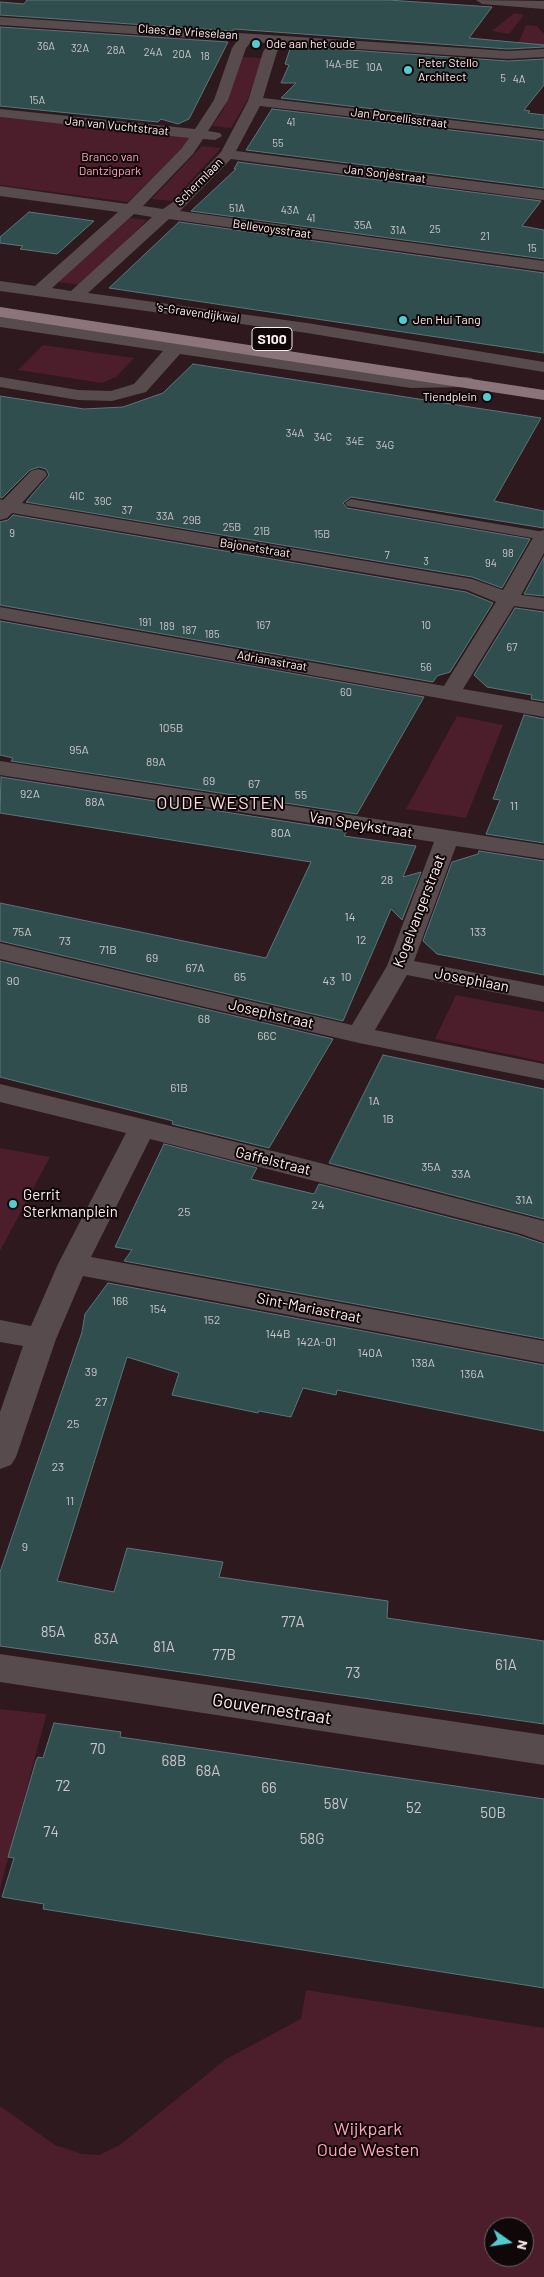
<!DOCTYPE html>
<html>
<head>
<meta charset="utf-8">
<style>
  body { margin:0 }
  #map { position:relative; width:544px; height:2277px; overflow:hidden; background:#2e191f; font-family:Barlow,sans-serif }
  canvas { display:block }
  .north { position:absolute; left:484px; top:2217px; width:50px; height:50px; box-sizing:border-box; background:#100709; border:1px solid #6e6365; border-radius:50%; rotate:103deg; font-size:14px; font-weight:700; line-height:20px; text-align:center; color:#fcedf0 }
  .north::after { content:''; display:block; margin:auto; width:18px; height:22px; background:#51ccd1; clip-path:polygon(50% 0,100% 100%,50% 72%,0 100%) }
</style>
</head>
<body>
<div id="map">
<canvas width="544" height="2277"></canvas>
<div class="north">N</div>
</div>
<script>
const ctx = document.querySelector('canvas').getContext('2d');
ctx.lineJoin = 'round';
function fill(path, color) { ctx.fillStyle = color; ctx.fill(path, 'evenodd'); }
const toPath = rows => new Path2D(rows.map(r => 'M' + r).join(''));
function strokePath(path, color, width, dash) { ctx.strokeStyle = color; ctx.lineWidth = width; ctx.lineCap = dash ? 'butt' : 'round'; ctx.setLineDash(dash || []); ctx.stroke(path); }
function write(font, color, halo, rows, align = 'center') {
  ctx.font = font + ' Barlow,sans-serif'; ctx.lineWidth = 4; ctx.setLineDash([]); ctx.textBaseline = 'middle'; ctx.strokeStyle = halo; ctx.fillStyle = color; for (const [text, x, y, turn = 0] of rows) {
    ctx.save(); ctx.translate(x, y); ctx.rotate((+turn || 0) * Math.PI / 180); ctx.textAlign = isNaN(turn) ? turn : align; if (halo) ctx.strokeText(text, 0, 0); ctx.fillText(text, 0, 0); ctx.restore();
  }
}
const green = toPath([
  [514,13,524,15,509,34,492,31],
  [526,25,537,26,544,34,544,44,524,48,517,46],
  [243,57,262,58,247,101,231,128,212,126,223,110],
  [0,117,193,137,128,202,0,185],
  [202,146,221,148,172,201,152,199],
  [130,218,147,220,81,285,58,282],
  [43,345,134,358,116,377,102,383,18,370],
  [457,716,503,725,466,818,406,809],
  [456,995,544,1012,544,1062,435,1039],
  [0,1148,50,1157,0,1251],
  [0,1709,46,1714,46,1716,0,1889],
  [306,1990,544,2028,544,2277,0,2277,0,2106,55,2145,82,2154,99,2155,120,2145,226,2059,301,2019],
  [494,2227,524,2227,524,2257,494,2257]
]);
const building = toPath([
  [27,0,388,0,492,7,469,38,544,45,544,47,508,49,234,29,233,31,0,15,0,2,24,4,27,0],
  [0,27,228,42,189,119,178,124,161,119,158,122,0,106,0,27],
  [291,46,508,61,544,59,544,85,524,110,530,111,528,113,544,115,544,129,281,98,296,83,281,83,289,65,285,64,291,46],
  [272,109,544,141,544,188,246,150,272,109],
  [238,162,541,201,522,226,544,230,544,259,191,211,236,169,234,169,238,162],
  [29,212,94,221,57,254,20,249,23,246,0,243,0,237,29,212],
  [179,222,544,273,544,353,109,288,179,222],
  [193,364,541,418,494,501,544,511,544,528,351,497,343,503,347,508,530,539,502,588,472,577,26,502,49,475,46,469,39,467,30,470,2,498,0,497,0,396,84,409,123,407,163,393,193,364],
  [13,515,466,592,493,603,450,672,437,676,433,682,0,605,0,522,8,520,13,515],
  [544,557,544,596,524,594,544,557],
  [515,608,544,612,544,701,531,699,532,695,487,687,474,675,515,608],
  [0,621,424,697,357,814,11,761,13,758,0,755,0,621],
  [524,715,544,719,544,843,486,834,500,800,493,799,524,715],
  [1,777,347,831,344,836,416,846,403,877,421,872,402,920,391,909,343,1021,0,941,0,903,266,958,311,862,0,813,1,777],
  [479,851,544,861,544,975,437,954,423,941,452,862,478,854,479,851],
  [0,961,333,1039,269,1148,172,1124,173,1121,0,1077,0,961],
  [383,1055,544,1089,544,1219,329,1163,383,1055],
  [164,1144,257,1168,251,1179,314,1194,319,1184,517,1235,544,1244,544,1339,124,1261,132,1250,115,1247,164,1144],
  [108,1283,544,1365,544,1431,337,1390,336,1395,303,1388,291,1417,259,1411,258,1413,172,1395,179,1373,127,1357,57,1581,114,1592,127,1548,223,1562,219,1577,388,1601,387,1618,544,1641,544,1724,0,1646,0,1572,82,1332,85,1314,108,1283],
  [54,1723,121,1732,120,1737,544,1799,544,1988,43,1909,44,1904,2,1897,14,1858,8,1857,36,1761,38,1757,43,1758,54,1723]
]);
const lane = toPath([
  [351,499,544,532,544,540,347,506,345,503,351,499]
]);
const street = toPath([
  [476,0,544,1,544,9,482,4,476,0],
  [0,17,508,51,544,49,544,57,508,59,282,44,277,52,263,98,544,131,544,139,260,106,236,151,544,190,544,200,231,159,180,211,544,261,544,271,169,219,88,293,307,323,544,362,544,372,307,333,0,291,0,281,35,286,118,212,0,196,0,186,127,204,182,148,189,138,0,117,0,109,195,129,214,100,232,48,237,41,0,25,0,17],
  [251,42,269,43,263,52,248,101,221,152,173,202,163,209,143,206,193,154,203,139,215,140,222,136,220,133,208,131,228,100,246,48,251,42],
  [134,214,152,217,71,291,52,288,134,214],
  [0,317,411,378,466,377,472,378,475,382,472,386,466,387,411,388,180,354,146,392,112,401,78,400,0,387,0,377,78,390,111,391,134,384,163,351,0,327,0,317],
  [38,469,45,471,47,475,22,503,472,579,503,590,534,536,537,532,544,530,544,553,521,595,544,598,544,610,514,606,463,689,544,703,544,717,0,619,0,607,444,686,496,602,467,590,12,513,7,518,0,520,0,499,3,500,31,471,38,469],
  [0,761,544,845,544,859,456,846,414,961,544,986,544,1002,407,975,375,1030,544,1064,544,1080,359,1043,0,959,0,943,352,1025,387,966,434,842,0,775,0,761],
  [0,1084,293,1156,544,1221,544,1242,518,1233,150,1139,91,1257,544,1341,544,1363,83,1276,56,1339,16,1457,11,1465,0,1469,0,1412,23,1346,0,1342,0,1320,31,1326,58,1264,126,1133,0,1102,0,1084],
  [0,1654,544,1735,544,1765,0,1682,0,1654]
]);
const primary = toPath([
  [0,307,544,390,544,400,0,317,0,307]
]);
const markers = [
  [256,44,5,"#51ccd1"],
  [408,70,5,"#51ccd1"],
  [403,320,5,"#51ccd1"],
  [487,397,5,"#51ccd1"],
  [13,1204,5,"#51ccd1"]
];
const farNumbernames = [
  ["36A",46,46],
  ["32A",80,48],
  ["28A",116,50],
  ["24A",153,52],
  ["20A",182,54],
  ["18",205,56],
  ["14A-BE",342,64],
  ["10A",374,67],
  ["5",503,78],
  ["4A",519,79],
  ["15A",37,100],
  ["41",291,122],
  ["55",278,143],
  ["51A",237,208],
  ["43A",290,210],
  ["41",311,218],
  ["35A",363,225],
  ["25",435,229],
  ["31A",398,230],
  ["21",485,236],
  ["15",532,248],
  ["34A",295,433],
  ["34C",323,437],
  ["34E",355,441],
  ["34G",385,445],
  ["41C",77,496],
  ["39C",103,501],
  ["37",127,510],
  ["33A",165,516],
  ["29B",192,520],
  ["25B",232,527],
  ["21B",262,531],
  ["9",12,533],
  ["15B",322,534],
  ["98",508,553],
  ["7",387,555],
  ["3",426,561],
  ["94",491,563],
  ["191",145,622],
  ["167",263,625],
  ["10",426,625],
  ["189",167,626],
  ["187",189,630],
  ["185",212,634],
  ["67",512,647],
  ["56",426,667],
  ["60",346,692]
];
const farStreetnames = [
  ["Claes de Vrieselaan",188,32,4],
  ["Jan Porcellisstraat",399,118,7],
  ["Jan van Vuchtstraat",117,126,6],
  ["Jan Sonjéstraat",385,174,7],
  ["Schermlaan",199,182,-45],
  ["Bellevoysstraat",272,229,8],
  ["'s-Gravendijkwal",198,313,8],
  ["Bajonetstraat",255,548,9],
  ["Adrianastraat",272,661,10]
];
const farPoinames = [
  ["Ode aan het oude",266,44],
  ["Peter Stello",418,63],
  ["Architect",418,77],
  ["Jen Hui Tang",413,320],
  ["Tiendplein",477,397,"right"]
];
const farParknames = [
  ["Branco van",110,157],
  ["Dantzigpark",110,171]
];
const numberNames = [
  ["105B",171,728],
  ["95A",79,750],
  ["89A",156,762],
  ["69",209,781],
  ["67",254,784],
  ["92A",30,794],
  ["55",301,795],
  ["88A",95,802],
  ["11",514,806],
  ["80A",281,833],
  ["28",387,880],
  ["14",350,917],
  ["75A",22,932],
  ["133",478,932],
  ["12",361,940],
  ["73",65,941],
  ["71B",108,950],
  ["69",152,958],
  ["67A",195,968],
  ["65",240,977],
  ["10",346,977],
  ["90",13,981],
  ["43",329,981],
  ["68",204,1019],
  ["66C",267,1036],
  ["61B",179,1088],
  ["1A",374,1101],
  ["1B",388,1119],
  ["35A",431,1167],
  ["33A",461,1174],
  ["31A",524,1200],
  ["24",318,1205],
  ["25",184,1212],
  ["166",120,1301],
  ["154",158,1309],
  ["152",212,1320],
  ["144B",278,1334],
  ["142A-01",316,1342],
  ["140A",370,1353],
  ["138A",423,1363],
  ["39",91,1372],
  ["136A",472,1374],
  ["27",101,1402],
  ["25",73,1424],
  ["23",58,1467],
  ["11",70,1501],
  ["9",25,1547]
];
const shields = [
  [272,339,40]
];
const shieldNames = [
  ["S100",272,339]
];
const streetNames = [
  ["Van Speykstraat",361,825,9],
  ["Kogelvangerstraat",419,911,-69],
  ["Josephlaan",472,980,11],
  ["Josephstraat",271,1014,13],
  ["Gaffelstraat",273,1161,14],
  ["Sint-Mariastraat",309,1308,11]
];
const poiNames = [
  ["Gerrit",23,1195],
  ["Sterkmanplein",23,1212]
];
const nearNumbernames = [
  ["77A",293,1622],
  ["85A",53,1632],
  ["83A",106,1639],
  ["81A",164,1647],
  ["77B",224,1655],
  ["61A",506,1665],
  ["73",353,1673],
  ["70",98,1749],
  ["68B",174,1761],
  ["68A",208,1771],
  ["72",63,1786],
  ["66",269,1788],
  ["58V",336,1804],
  ["52",414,1808],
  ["50B",493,1813],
  ["74",51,1832],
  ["58G",312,1839]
];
const quarterNames = [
  ["OUDE WESTEN",221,803]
];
const nearStreetnames = [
  ["Gouvernestraat",272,1709,9]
];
const nearParknames = [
  ["Wijkpark",368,2129],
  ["Oude Westen",368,2150]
];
fill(green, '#4c1d2b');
fill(building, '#314e4f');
strokePath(building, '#597778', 1);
fill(lane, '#574b4e');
fill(street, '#574b4e');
fill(primary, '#8c757a');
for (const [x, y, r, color] of markers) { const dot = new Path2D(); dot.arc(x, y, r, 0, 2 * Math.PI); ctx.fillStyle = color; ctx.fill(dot); strokePath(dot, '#100709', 2); }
write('11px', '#c9c5c8', null, farNumbernames);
write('12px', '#fcedf0', '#100709', farStreetnames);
write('12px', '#fcedf0', '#100709', farPoinames, 'left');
write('12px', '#fea3b9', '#100709', farParknames);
write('12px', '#c9c5c8', null, numberNames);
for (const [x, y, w] of shields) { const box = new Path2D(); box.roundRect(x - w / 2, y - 11.5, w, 23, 4); ctx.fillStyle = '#100709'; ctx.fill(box); strokePath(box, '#fcedf0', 1); }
write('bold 14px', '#fcedf0', null, shieldNames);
write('15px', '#fcedf0', '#100709', streetNames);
write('15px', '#fcedf0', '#100709', poiNames, 'left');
write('15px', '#c9c5c8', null, nearNumbernames);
ctx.letterSpacing = '1px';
write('18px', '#f9dbe1', '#100709', quarterNames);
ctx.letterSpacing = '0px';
write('18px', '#fcedf0', '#100709', nearStreetnames);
write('18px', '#fea3b9', '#100709', nearParknames);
</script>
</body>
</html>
